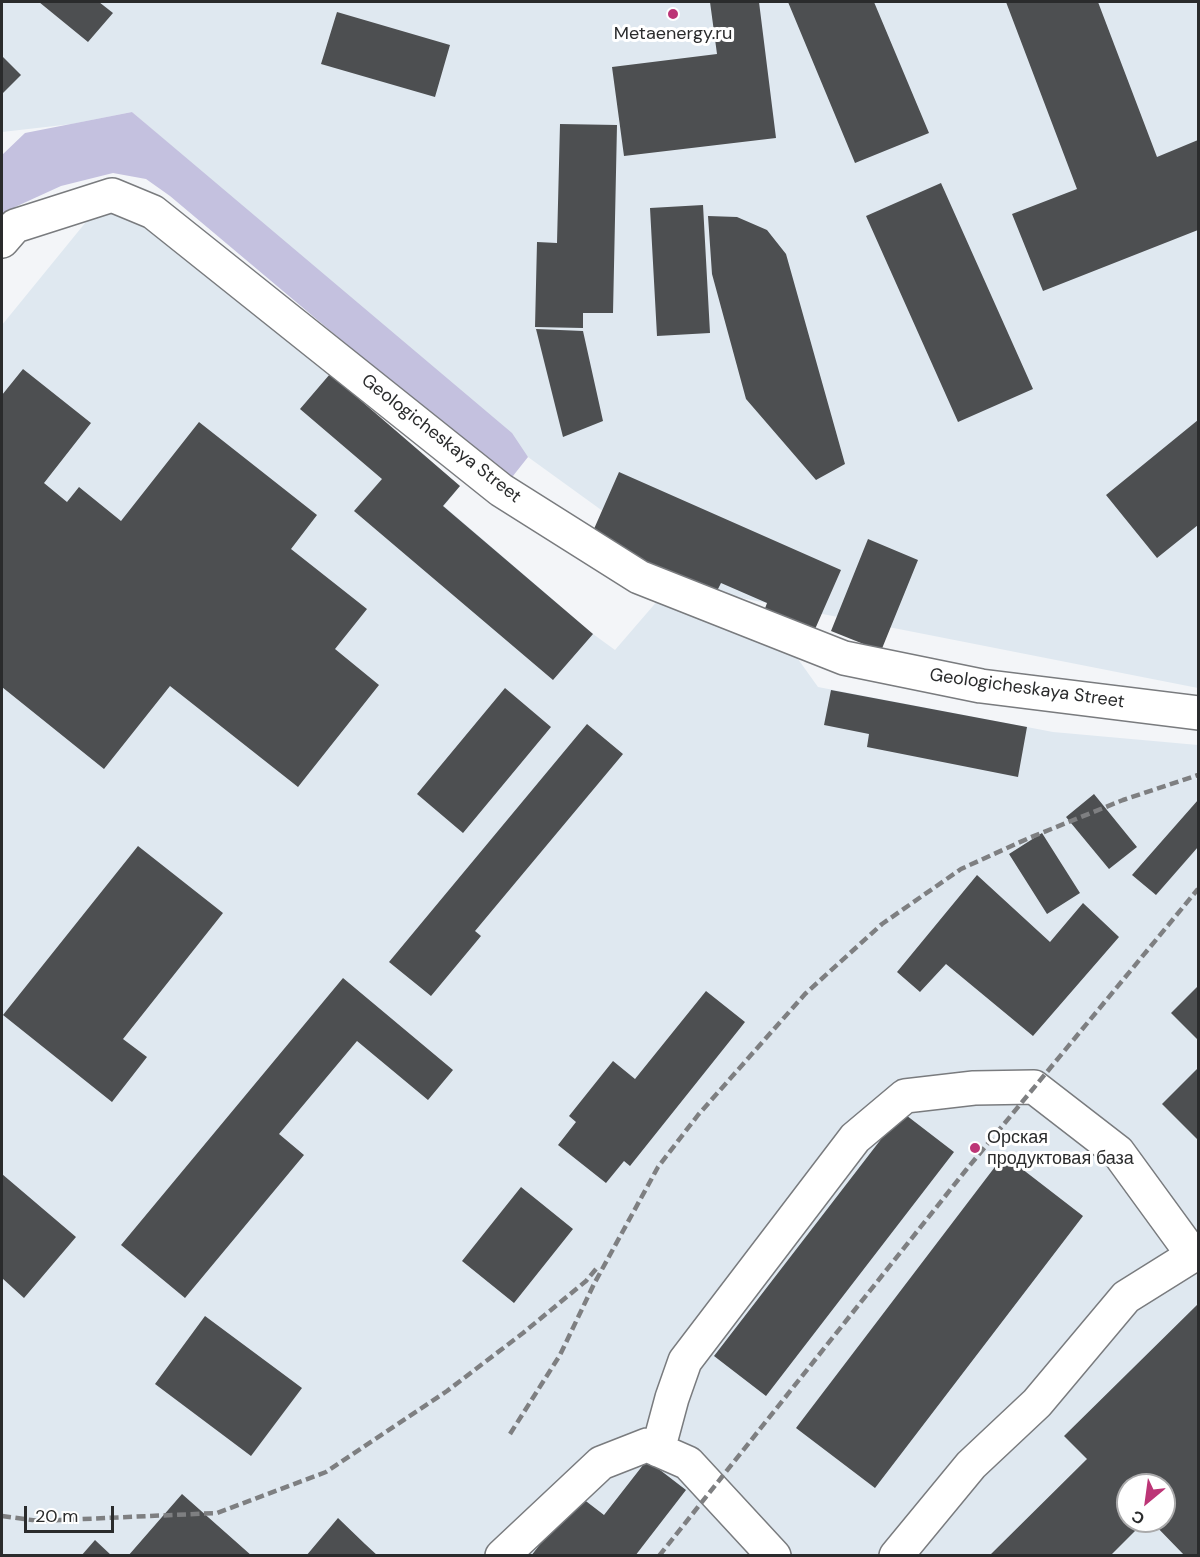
<!DOCTYPE html>
<html>
<head>
<meta charset="utf-8">
<style>
  body { margin:0 }
  #map { position:relative; width:1200px; height:1557px; overflow:hidden; background:#f3f5f8; font-family:"DM Sans",sans-serif }
  canvas { display:block }
  .frame { position:absolute; inset:0; border:3px solid #2a2b2c; pointer-events:none }
  .north { position:absolute; left:1116px; top:1473px; width:60px; height:60px; box-sizing:border-box; background:#fff; border:2px solid #aaaaab; border-radius:50%; rotate:209deg; font-size:16px; font-weight:700; line-height:24px; text-align:center; color:#2a2b2c }
  .north::after { content:''; display:block; margin:auto; width:21px; height:27px; background:#bc3576; clip-path:polygon(50% 0,100% 100%,50% 72%,0 100%) }
  .scale { position:absolute; left:24px; top:1506px; width:90px; height:27px; box-sizing:border-box; border:3px solid #2a2b2c; border-top:0; padding-left:8px; font-size:18px; line-height:21px; white-space:nowrap; color:#2a2b2c; -webkit-text-stroke:4px #fff; paint-order:stroke }
</style>
</head>
<body>
<div id="map">
<canvas width="1200" height="1557"></canvas>
<div class="frame"></div>
<div class="north">С</div>
<div class="scale">20 m</div>
</div>
<script>
const ctx = document.querySelector('canvas').getContext('2d');
ctx.lineJoin = 'round';
function fill(path, color) { ctx.fillStyle = color; ctx.fill(path, 'evenodd'); }
const toPath = rows => new Path2D(rows.map(r => 'M' + r).join(''));
function strokePath(path, color, width, dash) { ctx.strokeStyle = color; ctx.lineWidth = width; ctx.lineCap = dash ? 'butt' : 'round'; ctx.setLineDash(dash || []); ctx.stroke(path); }
function write(font, color, halo, rows, align = 'center') {
  ctx.font = font + ' "DM Sans",sans-serif'; ctx.lineWidth = 6; ctx.setLineDash([]); ctx.textBaseline = 'middle'; ctx.strokeStyle = halo; ctx.fillStyle = color; for (const [text, x, y, turn = 0] of rows) {
    ctx.save(); ctx.translate(x, y); ctx.rotate((+turn || 0) * Math.PI / 180); ctx.textAlign = isNaN(turn) ? turn : align; if (halo) ctx.strokeText(text, 0, 0); ctx.fillText(text, 0, 0); ctx.restore();
  }
}
const built = toPath([
  [2,2,1198,2,1198,688,716,593,528,457,132,112,72,124,2,132],
  [110,208,135,212,460,486,444,506,593,634,615,650,659,599,748,627,798,659,818,687,1053,732,1198,745,1198,1555,2,1556,2,325,90,217],
  [1128,1485,1164,1485,1164,1521,1128,1521]
]);
const forest = toPath([
  [132,112,512,433,528,457,509,481,170,196,146,179,113,173,61,186,15,207,2,221,2,155,25,133]
]);
const building = toPath([
  [39,2,99,2,113,13,88,42],
  [710,2,759,2,776,138,624,156,612,67,717,54],
  [788,2,874,2,929,133,855,163],
  [1006,2,1098,2,1157,157,1198,140,1198,230,1043,291,1012,214,1077,189],
  [337,12,450,45,435,97,321,64],
  [2,56,21,75,2,94],
  [560,124,617,125,613,313,583,313,583,328,535,327,537,242,557,243],
  [941,183,1033,389,958,422,866,216],
  [703,205,710,333,657,336,650,208],
  [708,216,737,217,767,230,786,254,845,464,816,480,746,399,712,274],
  [536,329,583,331,603,421,563,437],
  [23,369,91,423,44,483,67,502,79,487,121,521,199,422,317,515,291,549,367,609,335,649,379,685,298,787,170,686,104,769,2,687,2,395],
  [330,374,460,486,443,506,593,634,553,680,354,511,382,479,300,409],
  [1198,420,1198,525,1157,558,1106,495],
  [619,472,841,570,812,636,763,614,767,603,721,583,716,593,590,538],
  [868,539,918,560,881,651,831,631],
  [505,688,551,727,463,833,417,794],
  [831,690,1027,727,1018,777,867,747,869,734,824,725],
  [587,724,623,754,475,931,481,936,431,996,389,962],
  [1094,794,1137,847,1109,869,1066,817],
  [1198,800,1198,847,1156,895,1132,875],
  [1042,833,1080,893,1047,914,1009,854],
  [138,846,223,913,123,1039,147,1057,112,1102,3,1015],
  [977,875,1050,942,1083,903,1119,937,1033,1036,946,964,920,992,897,972],
  [343,978,453,1070,428,1100,357,1041,279,1134,304,1155,185,1298,121,1245],
  [1198,986,1198,1040,1171,1013],
  [706,991,745,1022,630,1166,624,1161,606,1183,558,1145,576,1122,569,1116,613,1061,635,1079],
  [1198,1068,1198,1140,1162,1104],
  [902,1112,954,1152,766,1396,714,1356],
  [1004,1155,1083,1216,875,1488,796,1428],
  [2,1174,76,1237,24,1298,2,1278],
  [521,1187,573,1229,514,1303,462,1261],
  [1198,1304,1198,1556,1185,1556,1151,1521,1164,1521,1164,1485,1128,1485,1128,1521,1145,1521,1110,1556,989,1556,1087,1459,1064,1436],
  [205,1316,302,1388,251,1456,155,1384],
  [647,1460,686,1490,635,1556,531,1556,578,1495,604,1515],
  [182,1494,252,1556,128,1556],
  [338,1518,365,1544,378,1556,306,1556],
  [95,1540,112,1556,81,1556]
]);
const minor = toPath([
  [2,241,15,226,112,195,153,212,501,490,639,577,844,658,981,686,1198,713],
  [658,1450,672,1398,685,1361,855,1138,905,1096,974,1088,1034,1087,1118,1152,1193,1255],
  [502,1556,601,1463,647,1445,688,1463,774,1556],
  [896,1556,971,1465,1037,1403,1126,1297,1198,1252]
]);
const rail = toPath([
  [510,1434,560,1355,594,1284,658,1167,698,1115,805,994,882,924,961,869,1029,838,1123,800,1198,775],
  [2,1516,39,1521,217,1513,326,1472,447,1391,523,1333,586,1281,596,1269],
  [659,1556,966,1170,1198,889]
]);
const markers = [
  [673,14,6,"#bc3576"],
  [975,1148,6,"#bc3576"]
];
const poiNames = [
  ["Metaenergy.ru",673,34],
  ["Орская",987,1138,"left"],
  ["продуктовая база",987,1159,"left"]
];
const streetNames = [
  ["Geologicheskaya Street",441,439,38],
  ["Geologicheskaya Street",1027,689,8]
];
fill(built, '#dfe8f0');
fill(forest, '#c4c1df');
fill(building, '#4d4f51');
strokePath(minor, '#797b7e', 36);
strokePath(minor, '#fff', 33);
strokePath(rail, '#7e7f81', 4.5, [9, 4.5]);
for (const [x, y, r, color] of markers) { const dot = new Path2D(); dot.arc(x, y, r, 0, 2 * Math.PI); ctx.fillStyle = color; ctx.fill(dot); strokePath(dot, '#fff', 2); }
write('18px', '#2a2b2c', '#fff', poiNames);
write('18px', '#2a2b2c', '#fff', streetNames);
</script>
</body>
</html>
